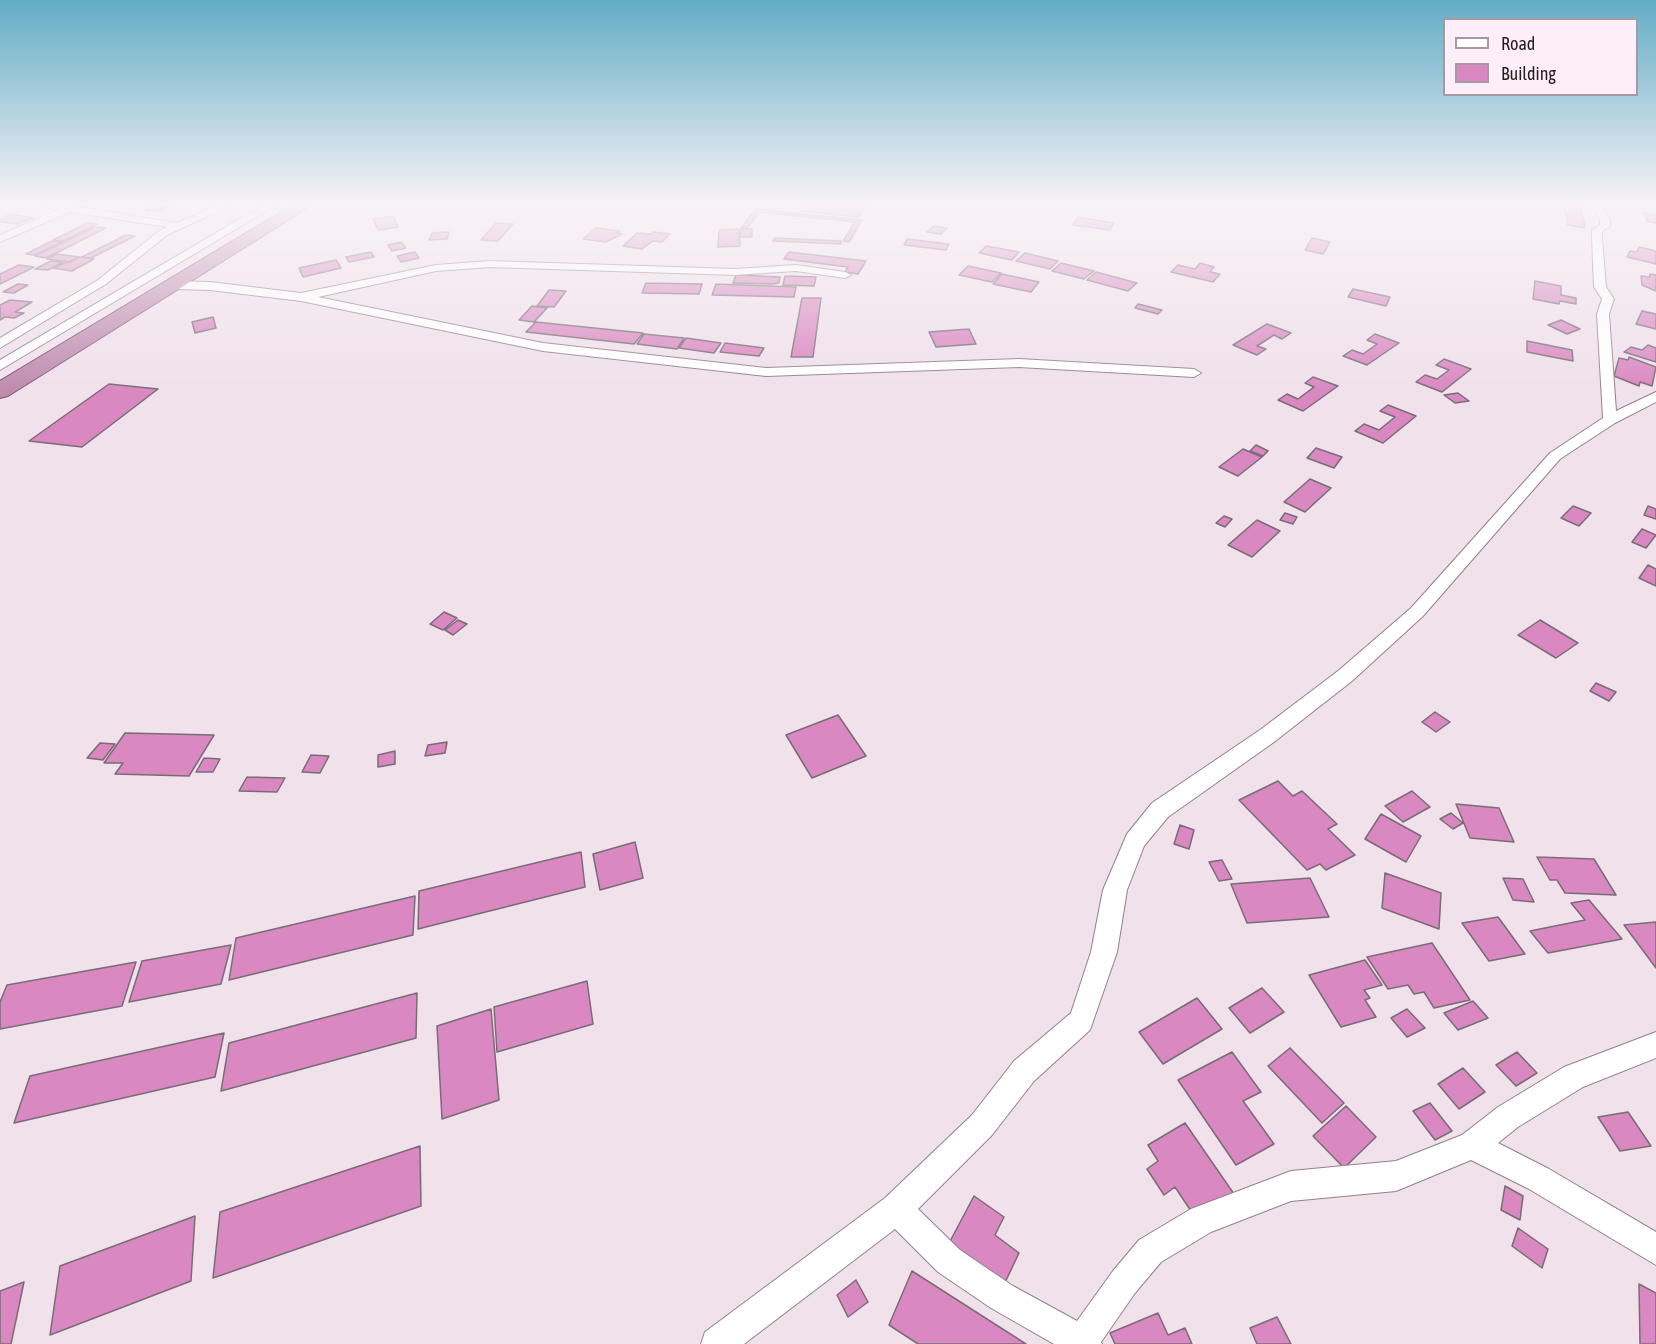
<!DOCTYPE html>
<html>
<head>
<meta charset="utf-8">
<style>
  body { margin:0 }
  #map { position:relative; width:1656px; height:1344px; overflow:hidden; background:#f0e1eb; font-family:"Asap Condensed",sans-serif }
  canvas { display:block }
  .legend { position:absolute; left:1443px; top:18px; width:195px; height:78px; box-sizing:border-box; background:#fdeef8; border:2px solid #a59aa2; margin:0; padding:8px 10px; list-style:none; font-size:18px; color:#221c20 }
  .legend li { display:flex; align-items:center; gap:12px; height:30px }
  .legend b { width:30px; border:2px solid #a59aa2 }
</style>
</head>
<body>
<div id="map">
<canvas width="1656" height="1344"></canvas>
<ul class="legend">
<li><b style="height:8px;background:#fff"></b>Road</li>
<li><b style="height:16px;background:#d988c2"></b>Building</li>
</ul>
</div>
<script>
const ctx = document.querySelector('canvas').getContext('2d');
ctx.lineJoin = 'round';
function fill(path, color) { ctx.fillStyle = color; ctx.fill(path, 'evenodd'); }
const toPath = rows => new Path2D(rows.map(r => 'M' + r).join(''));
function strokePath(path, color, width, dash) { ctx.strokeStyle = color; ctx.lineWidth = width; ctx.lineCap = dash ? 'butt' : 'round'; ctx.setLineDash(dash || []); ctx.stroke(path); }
const building = toPath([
  [157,204,174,204,160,211,146,210,157,204],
  [805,204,856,204,866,205,858,217,800,211,805,204],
  [1564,204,1580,204,1585,228,1568,225,1564,204],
  [756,209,862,220,849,242,843,241,855,222,760,212,747,228,741,228,756,209],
  [1644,213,1656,215,1656,223,1648,222,1644,213],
  [12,214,33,218,17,224,0,222,0,219,12,214],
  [393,216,398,227,378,230,373,219,393,216],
  [1078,217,1114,223,1110,230,1073,225,1078,217],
  [87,223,97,224,64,241,53,240,87,223],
  [496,223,513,224,498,241,481,240,496,223],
  [934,226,947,228,941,234,927,232,934,226],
  [95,227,106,228,46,258,35,256,95,227],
  [596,228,620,231,617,233,622,234,606,242,583,239,596,228],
  [739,229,740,246,718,247,719,230,739,229],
  [741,229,752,229,752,237,740,237,741,229],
  [449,232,447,239,429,240,432,233,449,232],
  [653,232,670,234,662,242,653,241,642,249,623,246,637,233,651,234,653,232],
  [126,235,135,236,91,258,82,257,126,235],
  [775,238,841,241,841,244,773,241,775,238],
  [1312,238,1330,242,1323,254,1305,250,1312,238],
  [907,239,949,244,946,250,904,245,907,239],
  [52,241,61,242,35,255,26,254,52,241],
  [401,242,406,248,392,251,388,245,401,242],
  [986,246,1019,252,1012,260,979,253,986,246],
  [1639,247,1656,251,1656,264,1627,257,1630,251,1637,252,1639,247],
  [371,252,374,257,349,262,346,257,371,252],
  [415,252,419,258,401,262,397,256,415,252],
  [789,252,866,261,858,274,845,272,848,267,784,259,789,252],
  [1025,253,1058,261,1050,269,1016,261,1025,253],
  [57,254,79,257,70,262,47,259,57,254],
  [80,257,94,259,72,271,53,268,80,257],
  [336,260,341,268,303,277,299,268,336,260],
  [51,261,63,262,48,270,35,269,51,261],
  [1061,263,1094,271,1084,279,1052,271,1061,263],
  [1200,263,1214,267,1210,272,1220,274,1213,282,1171,272,1178,265,1195,269,1200,263],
  [19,265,34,267,0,284,0,274,19,265],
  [968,266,1001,273,992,282,959,275,968,266],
  [1096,272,1137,283,1128,291,1087,280,1096,272],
  [1002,274,1039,282,1031,292,993,284,1002,274],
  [1650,274,1656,275,1656,291,1642,285,1641,276,1650,277,1650,274],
  [736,275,780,277,779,283,773,284,733,283,736,275],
  [785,276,816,277,814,286,783,285,785,276],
  [1535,281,1561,286,1561,295,1576,298,1576,304,1560,301,1559,304,1533,299,1535,281],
  [646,283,702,284,699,294,642,293,646,283],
  [18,284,28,285,14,293,3,292,18,284],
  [716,284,796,287,794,297,712,295,716,284],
  [1353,289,1390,297,1386,306,1348,297,1353,289],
  [549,290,566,291,554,307,537,306,549,290],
  [802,298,821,298,813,357,791,357,802,298],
  [10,300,32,302,15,312,24,313,14,318,5,317,0,320,0,305,10,300],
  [1138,304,1162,310,1158,314,1135,308,1138,304],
  [532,306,547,308,534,322,519,320,532,306],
  [1642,311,1656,314,1656,329,1636,324,1642,311],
  [213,317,216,328,195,333,192,322,213,317],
  [1561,320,1580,329,1567,334,1548,325,1561,320],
  [536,322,643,333,634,344,526,332,536,322],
  [1267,324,1291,333,1282,339,1274,335,1257,346,1266,349,1257,355,1233,345,1267,324],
  [969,329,976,344,936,347,929,332,969,329],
  [644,334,684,338,677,349,637,344,644,334],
  [1375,334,1399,343,1367,365,1343,356,1352,350,1363,354,1377,344,1367,340,1375,334],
  [686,338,721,343,714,353,679,348,686,338],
  [1527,341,1572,350,1573,361,1527,352,1527,341],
  [725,343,764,348,759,356,720,352,725,343],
  [1648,345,1656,348,1656,362,1624,352,1631,347,1642,350,1648,345],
  [1629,357,1656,367,1652,386,1640,382,1639,386,1614,376,1619,358,1628,360,1629,357],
  [1444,359,1471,369,1442,392,1416,382,1425,375,1437,379,1449,370,1436,365,1444,359],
  [1313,377,1338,386,1303,411,1278,400,1287,394,1298,399,1314,387,1305,383,1313,377],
  [109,384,158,389,82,447,29,441,109,384],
  [1458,393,1469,401,1455,403,1444,395,1458,393],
  [1388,405,1416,416,1383,443,1355,431,1364,424,1379,430,1395,417,1380,411,1388,405],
  [1256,445,1268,451,1263,456,1250,451,1256,445],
  [1316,448,1342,457,1334,468,1307,458,1316,448],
  [1243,449,1262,457,1238,476,1219,467,1243,449],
  [1310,479,1331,488,1305,512,1284,502,1310,479],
  [1573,506,1591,513,1579,526,1561,518,1573,506],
  [1648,506,1656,509,1656,519,1644,515,1648,506],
  [1285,513,1297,517,1293,524,1280,520,1285,513],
  [1224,516,1232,519,1225,527,1216,523,1224,516],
  [1257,520,1280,531,1252,557,1228,545,1257,520],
  [1642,529,1656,535,1646,548,1632,542,1642,529],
  [1648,565,1656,569,1656,586,1639,578,1648,565],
  [444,612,457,618,443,630,430,624,444,612],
  [458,620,467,624,453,635,445,630,458,620],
  [1540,620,1578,643,1556,658,1518,635,1540,620],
  [1596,683,1616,692,1609,701,1590,691,1596,683],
  [1435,712,1450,722,1436,732,1422,722,1435,712],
  [838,715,866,756,812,778,786,735,838,715],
  [125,733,214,735,189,776,115,774,123,763,104,763,125,733],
  [447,742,445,753,425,756,428,745,447,742],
  [100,743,115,744,103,760,87,758,100,743],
  [395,751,395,764,378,767,378,755,395,751],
  [311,755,329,756,320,773,302,772,311,755],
  [204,758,220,759,213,772,196,772,204,758],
  [247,777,285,778,277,792,239,791,247,777],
  [1278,781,1293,796,1302,791,1337,824,1328,829,1355,855,1326,870,1320,864,1307,870,1239,800,1278,781],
  [1412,791,1430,807,1403,822,1385,806,1412,791],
  [1456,804,1499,808,1514,842,1470,838,1456,804],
  [1451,813,1463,823,1453,829,1440,819,1451,813],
  [1381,814,1421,836,1406,862,1365,839,1381,814],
  [1180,825,1194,830,1189,849,1174,844,1180,825],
  [635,842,643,878,600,890,593,854,635,842],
  [581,852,585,887,418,929,419,891,581,852],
  [1537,857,1594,859,1616,895,1565,893,1557,880,1550,880,1537,857],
  [1222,860,1232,879,1219,881,1209,862,1222,860],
  [1385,873,1441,893,1439,929,1382,908,1385,873],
  [1310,878,1329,917,1247,923,1231,884,1310,878],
  [1503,878,1523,879,1534,902,1513,900,1503,878],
  [415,896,413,935,229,980,236,938,415,896],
  [1589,900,1622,939,1548,953,1530,931,1585,920,1571,903,1589,900],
  [1498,917,1525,954,1489,961,1462,923,1498,917],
  [1656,922,1656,968,1624,925,1656,922],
  [1432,943,1470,1000,1434,1008,1424,992,1414,994,1408,985,1388,989,1367,957,1432,943],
  [231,945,221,984,129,1002,142,961,231,945],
  [1365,960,1382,985,1364,990,1370,998,1365,1000,1376,1017,1341,1027,1309,975,1365,960],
  [136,962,122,1006,0,1029,0,1002,7,985,136,962],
  [587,981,593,1024,497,1052,494,1007,587,981],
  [1262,988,1284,1012,1250,1033,1229,1008,1262,988],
  [417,993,416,1038,221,1091,229,1043,417,993],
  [1197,998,1222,1029,1163,1064,1139,1032,1197,998],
  [1473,1001,1488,1018,1458,1030,1444,1013,1473,1001],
  [491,1009,499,1100,442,1119,437,1026,491,1009],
  [1407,1009,1425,1028,1407,1037,1391,1018,1407,1009],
  [224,1033,215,1077,14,1123,30,1076,224,1033],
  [1290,1048,1344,1103,1322,1123,1268,1066,1290,1048],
  [1232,1052,1261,1092,1243,1101,1274,1144,1236,1165,1178,1080,1232,1052],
  [1517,1052,1537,1073,1516,1086,1496,1065,1517,1052],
  [1463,1068,1485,1092,1459,1109,1438,1084,1463,1068],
  [1430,1103,1452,1131,1435,1140,1413,1111,1430,1103],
  [1346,1106,1376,1137,1344,1168,1313,1136,1346,1106],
  [1628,1112,1651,1146,1620,1151,1598,1117,1628,1112],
  [1185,1123,1234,1194,1195,1217,1175,1187,1164,1195,1147,1169,1158,1161,1148,1145,1185,1123],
  [420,1146,421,1206,213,1278,220,1212,420,1146],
  [1505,1186,1523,1196,1520,1220,1501,1210,1505,1186],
  [974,1196,1004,1217,995,1235,1019,1253,1002,1289,947,1247,974,1196],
  [195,1216,191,1281,50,1335,60,1266,195,1216],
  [1518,1228,1548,1249,1542,1268,1512,1246,1518,1228],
  [912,1271,1026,1344,918,1344,889,1325,912,1271],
  [856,1280,868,1302,848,1317,837,1295,856,1280],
  [24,1282,11,1344,0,1344,0,1291,24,1282],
  [1639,1284,1656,1293,1656,1344,1640,1344,1639,1284],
  [1158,1313,1168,1335,1185,1328,1192,1344,1115,1344,1110,1333,1158,1313],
  [1277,1317,1291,1344,1257,1344,1250,1328,1277,1317]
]);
const minor = toPath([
  [37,204,63,204,177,223,220,204,234,204,167,235,106,284,0,348,0,338,98,280,159,231,167,227,70,212,0,242,0,235,57,210,37,204],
  [265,204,278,204,0,370,0,360,265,204],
  [1591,204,1601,204,1610,219,1610,226,1602,231,1602,238,1606,287,1614,299,1609,314,1616,411,1656,392,1656,402,1615,423,1560,459,1423,616,1352,681,1274,742,1168,817,1144,846,1127,890,1117,952,1090,1030,1034,1081,992,1135,918,1209,960,1250,1013,1286,1077,1321,1113,1271,1139,1240,1191,1209,1291,1171,1396,1161,1462,1135,1498,1107,1564,1067,1656,1032,1656,1058,1583,1087,1518,1127,1498,1143,1549,1169,1656,1232,1656,1265,1529,1189,1471,1160,1396,1191,1291,1201,1211,1232,1161,1262,1135,1293,1101,1342,1102,1344,1054,1344,991,1308,938,1272,895,1229,744,1344,701,1344,705,1332,885,1198,972,1115,1014,1061,1071,1013,1091,952,1103,890,1127,834,1152,803,1260,730,1338,671,1411,608,1550,453,1603,418,1597,314,1602,299,1594,287,1592,238,1592,230,1600,225,1600,219,1591,204],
  [490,261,735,269,796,265,845,272,851,275,845,278,796,271,735,275,490,267,436,271,318,297,543,343,766,368,1019,359,1194,369,1201,373,1194,377,1019,367,766,376,543,351,301,301,210,290,174,289,168,285,174,281,210,282,301,293,436,265,490,261]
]);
const trunk = toPath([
  [294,204,314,204,8,396,0,398,0,381,294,204]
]);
fill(building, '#d988c2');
strokePath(building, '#796c75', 1.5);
strokePath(minor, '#90828b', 2);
strokePath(trunk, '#7c5170', 2);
fill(minor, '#fff');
fill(trunk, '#be8baf');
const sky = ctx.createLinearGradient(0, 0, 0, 392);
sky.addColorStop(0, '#63adc6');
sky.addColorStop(0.52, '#f8f2f6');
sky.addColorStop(1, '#f8f2f600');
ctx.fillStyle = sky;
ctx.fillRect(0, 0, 1656, 392);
</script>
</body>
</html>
